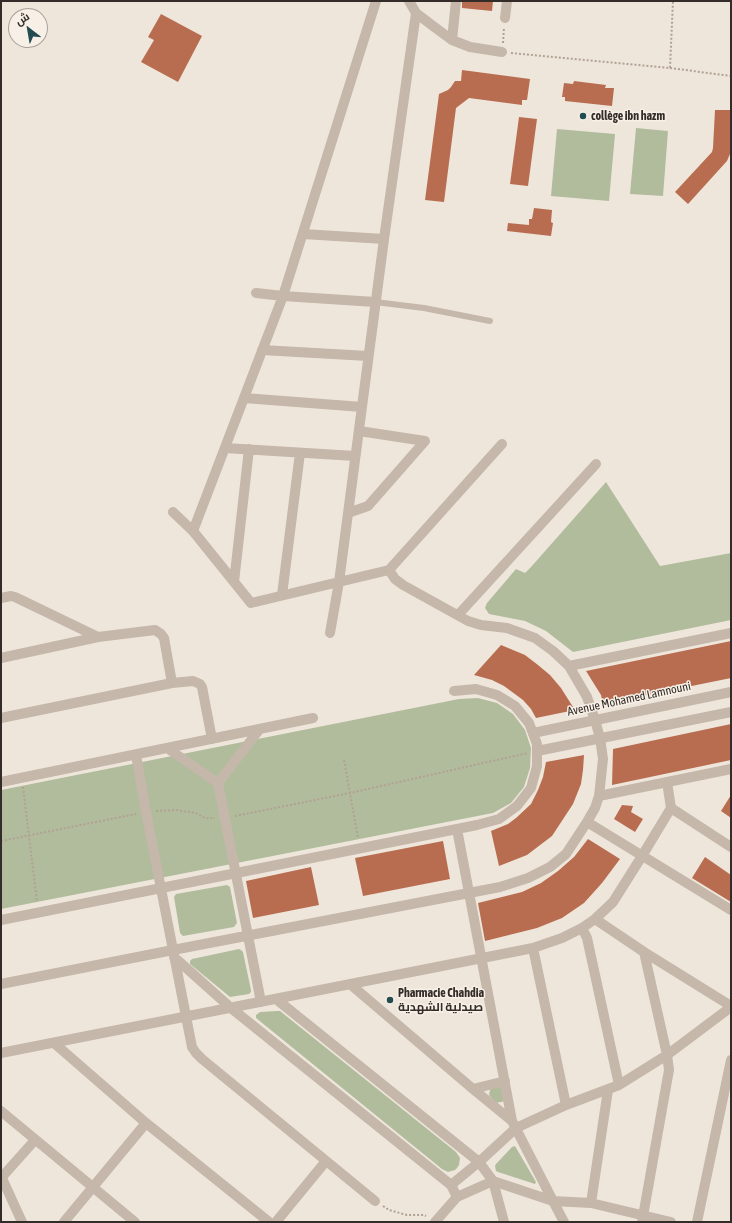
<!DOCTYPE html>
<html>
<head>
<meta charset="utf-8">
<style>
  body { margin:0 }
  #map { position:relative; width:732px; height:1223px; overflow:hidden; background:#efe6db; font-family:"Asap Condensed",Cairo,sans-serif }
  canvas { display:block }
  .frame { position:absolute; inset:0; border:2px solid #332c28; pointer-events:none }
  .north { position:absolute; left:8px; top:8px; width:40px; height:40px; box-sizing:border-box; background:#f7f0e7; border:1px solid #a9a29b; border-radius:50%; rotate:329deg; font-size:11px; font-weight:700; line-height:16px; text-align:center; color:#332c28 }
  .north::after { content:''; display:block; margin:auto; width:14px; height:18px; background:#224c50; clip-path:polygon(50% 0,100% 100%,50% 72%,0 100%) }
</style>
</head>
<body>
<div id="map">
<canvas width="732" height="1223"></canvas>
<div class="frame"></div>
<div class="north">ش</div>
</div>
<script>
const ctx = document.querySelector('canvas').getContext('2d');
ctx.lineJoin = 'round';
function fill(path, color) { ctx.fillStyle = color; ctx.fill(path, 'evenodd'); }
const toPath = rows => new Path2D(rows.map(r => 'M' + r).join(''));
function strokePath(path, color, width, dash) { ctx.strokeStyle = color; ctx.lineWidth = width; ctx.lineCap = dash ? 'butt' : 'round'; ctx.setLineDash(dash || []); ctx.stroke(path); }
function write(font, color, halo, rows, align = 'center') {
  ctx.font = font + ' "Asap Condensed",Cairo,sans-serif'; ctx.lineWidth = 3; ctx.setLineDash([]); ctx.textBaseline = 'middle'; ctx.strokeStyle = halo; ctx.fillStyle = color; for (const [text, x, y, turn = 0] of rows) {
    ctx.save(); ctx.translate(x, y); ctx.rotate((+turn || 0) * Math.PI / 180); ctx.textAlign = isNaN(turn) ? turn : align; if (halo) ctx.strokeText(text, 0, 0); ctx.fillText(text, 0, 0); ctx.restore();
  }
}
const green = toPath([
  [636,128,668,131,663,196,630,194],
  [557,129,615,134,609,201,551,196],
  [606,482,660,566,731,553,731,620,573,652,546,631,525,621,489,614,485,608,487,603,516,569,525,573,531,567],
  [478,698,497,703,513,714,525,730,531,748,530,768,524,787,511,803,493,813,1,909,1,790,459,699],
  [227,885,230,887,237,923,234,927,183,936,180,933,174,897,176,894],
  [239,949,241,950,243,952,251,990,251,992,249,994,230,997,190,964,190,961,192,959],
  [277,1011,280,1011,456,1152,460,1158,459,1165,457,1168,455,1170,448,1172,442,1169,256,1018,256,1015,260,1012],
  [494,1086,502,1087,504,1101,501,1102,496,1103,489,1095,490,1090],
  [515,1146,536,1182,535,1184,498,1172,496,1171,495,1166,496,1164,512,1147]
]);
const building = toPath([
  [462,1,493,1,492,11,462,8],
  [161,14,202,36,178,82,141,62,154,40,148,37],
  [462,70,530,79,527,100,522,100,522,105,469,98,456,108,444,202,425,200,439,94,448,90,451,87,455,81,461,81],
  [574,81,606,85,605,88,614,88,612,106,565,101,565,97,562,97,564,83,573,84],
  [715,110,731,110,730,154,727,161,688,204,675,192,712,152,713,148],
  [519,117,537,119,528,186,510,184],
  [534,208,552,210,551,222,553,223,551,236,507,231,508,223,529,225,529,219,532,219],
  [731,641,731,678,603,704,601,695,586,671],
  [501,645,525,655,538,665,550,675,561,688,573,707,570,711,536,718,531,709,523,700,504,686,492,680,474,675],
  [731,724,731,760,612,785,613,749],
  [584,755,583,770,581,784,573,804,552,836,527,855,499,866,491,831,508,824,516,818,531,804,538,790,543,777,546,762],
  [731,795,731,818,721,811],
  [622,805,633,806,631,812,643,819,635,832,614,819],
  [588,839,620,859,602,883,584,903,562,918,537,928,485,941,478,903,522,892,541,883,558,871,574,857],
  [443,841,450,879,363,896,355,858],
  [705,857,731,875,731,902,692,878],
  [311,867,319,905,253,918,246,881]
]);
const path = toPath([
  [503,43,504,27],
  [511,53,670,68,673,1],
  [670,68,731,76],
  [344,760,358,838],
  [23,787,37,902],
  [156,811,176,810,196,813,205,818,215,818],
  [235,816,350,793,528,753],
  [1,841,136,814],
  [383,1206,389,1210,407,1215,424,1215,426,1216]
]);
const service = toPath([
  [375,302,424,308,490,321]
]);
const minor = toPath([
  [409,1,416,13,433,26,452,40,470,47,502,52],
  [505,18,507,1],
  [452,40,456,1],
  [303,234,384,239],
  [256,293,283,296,375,302],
  [262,350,368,356],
  [244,398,362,407],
  [225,448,355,456],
  [173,512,193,531,251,603,389,570,502,444],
  [348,513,368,506,425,441,359,431],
  [193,531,283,296,376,1],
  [234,582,249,449],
  [282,595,300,453],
  [1,598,11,596,15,597,98,637],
  [458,615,596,464],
  [330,633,339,582,384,239,416,13],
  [1,658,98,637,155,630,161,634,164,638,172,683],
  [569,666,731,633],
  [1,718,172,683,193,681,200,684,202,687,212,739],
  [167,748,218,783,261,1002],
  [136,755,146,812,192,1047,196,1053,202,1059,375,1201],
  [1,782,313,718],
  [218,783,259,730],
  [599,796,731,769],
  [671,808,731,847],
  [587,822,731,910],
  [457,829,512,1121],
  [595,919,644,952,731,1006],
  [1,920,477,825,499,819,517,806,531,788,537,766,537,744,529,723,515,706,497,695,476,689,454,691],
  [582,928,587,938,619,1085],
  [533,948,566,1105],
  [174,957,231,1008,451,1185,457,1197,435,1222],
  [1,984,173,950,500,887,528,878,550,867,566,854,587,822,595,808,599,796,603,759,600,738,595,720,587,697,569,666,553,651,535,638,507,628,481,625,468,621,403,585,395,579,389,570],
  [350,984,473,1089,512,1121,553,1201,564,1222],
  [276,999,479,1162,516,1128,566,1105,619,1085,667,1055,731,1007],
  [54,1043,146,1123,269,1222],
  [1,1053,533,948,562,938,582,928,595,919,613,902,642,856,671,808,667,782],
  [473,1089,505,1081],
  [1,1111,135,1222],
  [1,1176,22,1222],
  [2,1177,35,1140],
  [451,1185,479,1162,493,1181,504,1222],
  [457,1197,493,1181,553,1201,591,1203,671,1222],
  [591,1203,608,1090],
  [64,1222,146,1123],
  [276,1222,326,1161],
  [642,1222,669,1070,667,1055,644,952],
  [697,1222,731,1060]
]);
const tertiary = toPath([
  [533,733,731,692],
  [537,751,731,712]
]);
const markers = [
  [583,116,4,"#224c50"],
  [390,1000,4,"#224c50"]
];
const poiNames = [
  ["collège ibn hazm",591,116],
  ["Pharmacie Chahdia",398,993],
  ["صيدلية الشهدية",398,1007]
];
const streetNames = [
  ["Avenue Mohamed Lamnouni",629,699,-12]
];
fill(green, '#b1bc9d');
fill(building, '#b86d50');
strokePath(path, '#b1a193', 2, [2, 2]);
strokePath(service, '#c5b7a9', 6);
strokePath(minor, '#c5b7a9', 10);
strokePath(tertiary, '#c5b7a9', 10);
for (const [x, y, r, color] of markers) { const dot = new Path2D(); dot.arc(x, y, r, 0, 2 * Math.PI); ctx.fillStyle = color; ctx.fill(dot); strokePath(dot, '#f7f0e7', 1.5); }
write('bold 12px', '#332c28', '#f7f0e7', poiNames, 'left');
write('12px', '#332c28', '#f7f0e7', streetNames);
</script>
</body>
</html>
